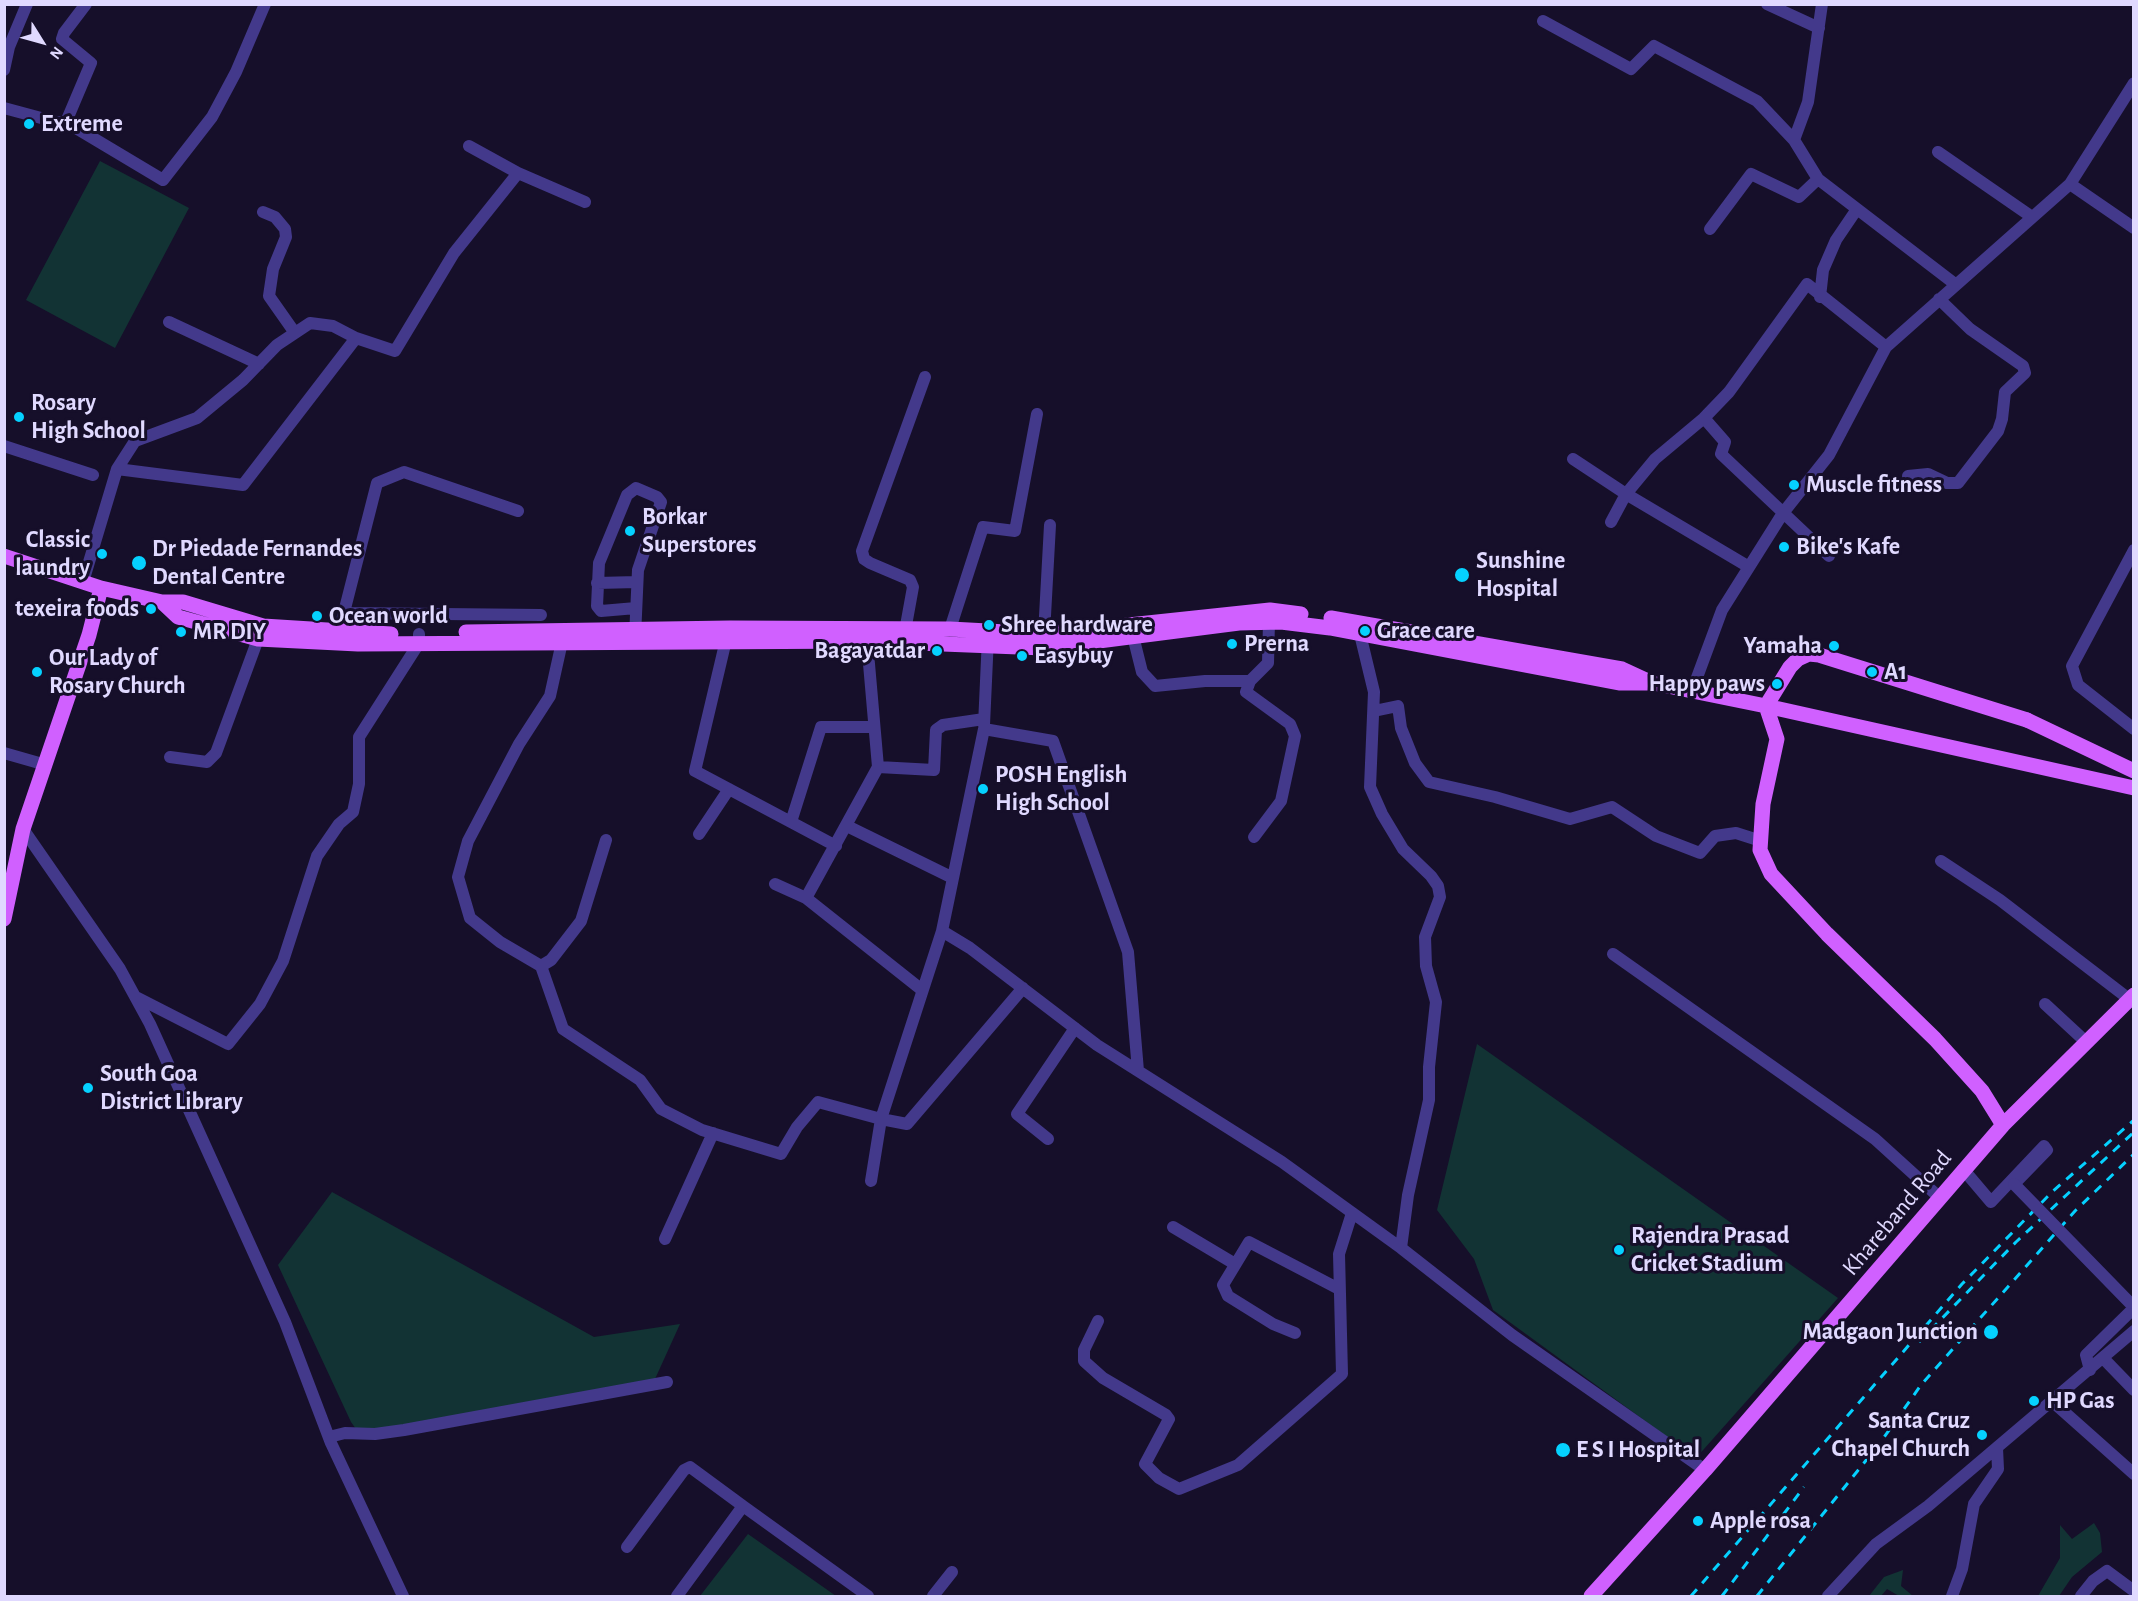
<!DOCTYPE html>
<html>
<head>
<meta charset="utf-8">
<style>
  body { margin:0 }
  #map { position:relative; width:2138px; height:1601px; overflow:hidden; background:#160f2a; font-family:"Alegreya Sans",sans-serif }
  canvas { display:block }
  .frame { position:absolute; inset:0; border:6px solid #e0d9ff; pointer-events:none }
  .north { position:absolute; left:12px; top:12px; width:60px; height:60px; -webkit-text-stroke:4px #160f2a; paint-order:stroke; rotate:127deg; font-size:16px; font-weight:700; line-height:24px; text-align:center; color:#e0d9ff }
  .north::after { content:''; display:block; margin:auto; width:21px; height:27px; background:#e0d9ff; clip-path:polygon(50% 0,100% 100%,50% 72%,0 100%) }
</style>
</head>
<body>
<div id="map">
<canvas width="2138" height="1601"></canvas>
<div class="frame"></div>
<div class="north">N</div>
</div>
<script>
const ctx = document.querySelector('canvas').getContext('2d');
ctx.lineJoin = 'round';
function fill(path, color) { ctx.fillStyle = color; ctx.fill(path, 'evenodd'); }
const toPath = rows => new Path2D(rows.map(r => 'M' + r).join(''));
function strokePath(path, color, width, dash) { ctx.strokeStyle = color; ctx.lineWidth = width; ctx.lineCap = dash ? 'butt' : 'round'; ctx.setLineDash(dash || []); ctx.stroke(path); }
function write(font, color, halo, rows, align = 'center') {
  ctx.font = font + ' "Alegreya Sans",sans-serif'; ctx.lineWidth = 6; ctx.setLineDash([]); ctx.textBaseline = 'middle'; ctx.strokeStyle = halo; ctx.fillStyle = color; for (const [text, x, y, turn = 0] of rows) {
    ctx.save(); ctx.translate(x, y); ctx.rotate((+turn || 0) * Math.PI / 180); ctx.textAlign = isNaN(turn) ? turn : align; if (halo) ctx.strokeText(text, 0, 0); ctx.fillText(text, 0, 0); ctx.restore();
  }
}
const green = toPath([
  [100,161,189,208,115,348,26,300],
  [1477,1044,1838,1298,1696,1458,1493,1310,1474,1259,1437,1210],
  [332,1192,594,1337,680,1324,655,1379,361,1436,351,1422,278,1265],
  [2094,1523,2100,1533,2102,1552,2072,1577,2059,1596,2038,1596,2060,1558,2060,1525,2072,1539],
  [748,1534,836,1596,700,1596],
  [1903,1570,1901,1586,1913,1596,1899,1596,1887,1589,1881,1596,1869,1596,1884,1577]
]);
const minor = toPath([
  [1767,4,1819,28],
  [1822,4,1808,102,1794,140,1818,179,1955,284],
  [1543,21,1631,69,1654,46,1757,101,1794,140],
  [4,70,9,47,27,4],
  [4,108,56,122,66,122,163,180,212,117,236,72,265,4],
  [66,122,91,63,62,39,64,33,86,4],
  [1938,152,2032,217],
  [518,173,585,202],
  [2070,184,2134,228],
  [263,212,275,217,285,229,286,237,273,269,269,296,295,333],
  [1710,229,1751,174,1799,197,1818,179],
  [1820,297,1823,270,1836,240,1857,209],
  [169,322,259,364],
  [1704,418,1729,392,1807,284,1886,347],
  [4,446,93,475],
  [1573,459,1626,494,1655,459,1704,418,1725,442,1721,454,1829,556],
  [117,469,243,485,356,338,395,351,454,253,518,173,469,146],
  [1908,476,1928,474,1947,483,1958,483,1998,431,2002,419,2005,392,2025,373,2023,366,1970,329,1939,299],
  [1611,522,1626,494,1749,567],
  [2134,550,2072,666,2078,685,2134,729],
  [83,582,117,469,135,441,197,418,243,380,277,345,310,323,333,326,356,338],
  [597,583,637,582],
  [344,613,541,615],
  [950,629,983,527,1015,531,1037,414],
  [905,631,913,587,910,580,870,563,864,559,862,551,925,377],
  [339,632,377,483,404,472,518,511],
  [1044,634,1050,525],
  [1360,634,1374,692,1370,787,1382,814,1403,849,1431,876,1438,886,1440,897,1425,937,1426,966,1436,1002,1429,1067,1429,1100,1408,1195,1401,1248],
  [1133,636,1142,672,1155,686,1205,681,1250,681,1268,663,1269,622],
  [635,637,638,570,661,502,657,497,636,488,627,495,599,563,597,606,601,611,636,608],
  [726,640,695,771,836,846],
  [867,641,878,767,806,898,922,990],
  [562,642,550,696,519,744,468,841,458,877,470,918,500,942,541,966,563,1029,640,1080,661,1109,702,1130,781,1154,797,1127,818,1102,881,1119,942,931,970,948,1097,1045,1282,1162,1401,1248,1512,1335,1705,1470],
  [1250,681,1246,692,1290,724,1295,736,1281,801,1254,837],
  [1692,691,1722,610,1783,513,1829,455,1886,347,2070,184,2134,83],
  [1374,711,1398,706,1401,728,1415,763,1429,782,1495,797,1570,819,1612,807,1656,836,1700,853,1715,836,1736,833,1761,841],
  [984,725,988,637],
  [4,753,46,765],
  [170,757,207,762,216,753,258,639],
  [878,767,934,770,936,730,943,725,984,719],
  [791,822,821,727,874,727],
  [847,826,953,878],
  [23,829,120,969,150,1024,285,1322,331,1443,403,1596],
  [699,834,729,789],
  [1941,861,2000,900,2129,999],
  [775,884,806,898],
  [942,931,984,729,1053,741,1128,952,1138,1071],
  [1613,954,1875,1139,1940,1198],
  [541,966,551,960,581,921,606,840],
  [136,997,228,1044,260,1004,283,961,317,856,339,824,353,812,359,784,359,737,419,643,419,634],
  [2045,1004,2085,1041],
  [1048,1139,1017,1114,1075,1028],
  [1963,1169,1991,1202,2044,1146,2047,1150,2014,1184],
  [871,1181,881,1119,907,1124,1023,988],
  [1173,1227,1235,1264],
  [665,1239,713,1133],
  [1098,1321,1084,1350,1084,1361,1103,1378,1166,1415,1169,1419,1145,1464,1159,1478,1179,1489,1238,1465,1342,1374,1339,1254,1352,1213],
  [1295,1333,1273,1324,1228,1296,1223,1285,1249,1242,1339,1289],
  [2103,1358,2134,1390],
  [2090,1370,2086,1355,2134,1308],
  [2053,1402,2134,1474],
  [329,1437,345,1433,375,1434,404,1430,667,1382],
  [743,1506,868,1596],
  [627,1547,684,1470,690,1467,743,1506,677,1596],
  [933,1596,952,1572],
  [1828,1596,1876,1544,1928,1506,2134,1331],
  [1952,1596,1962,1569,1974,1504,1998,1469,1997,1448],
  [2081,1596,2093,1581,2107,1571,2134,1591]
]);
const major = toPath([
  [4,556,101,588,162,602,183,602,263,626,391,634],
  [162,602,178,617,258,639,358,644,867,641,1044,648,1239,623,1281,622,1330,628,1619,683,1653,683,1766,706,1790,667,1798,659,1809,654,1819,655,2027,720],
  [1331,618,1622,669,1648,681],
  [466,632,730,628,950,629,1044,634,1270,610,1301,614],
  [4,919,23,829,89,635,101,588],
  [2003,1125,1982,1091,1935,1039,1827,934,1771,874,1760,850,1763,804,1777,739,1766,706,2134,788],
  [1591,1596,1705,1470,2003,1125,2134,995]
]);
const rail = toPath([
  [1919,1342,2016,1242,2134,1132],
  [1691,1596,1962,1284,2052,1192,2134,1120],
  [1722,1596,1804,1487],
  [1757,1596,1880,1443,1921,1385,2075,1211,2134,1154]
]);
const minorBridge = toPath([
  [2014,1184,2130,1303]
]);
const majorBridge = toPath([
  [2027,720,2134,771]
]);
const markers = [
  [29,124,6,"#05d1ff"],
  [19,417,6,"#05d1ff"],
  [1794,485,6,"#05d1ff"],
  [630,531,6,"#05d1ff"],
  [1784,547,6,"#05d1ff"],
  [102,554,6,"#05d1ff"],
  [139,563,8,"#05d1ff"],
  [1462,575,8,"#05d1ff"],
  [151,609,6,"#05d1ff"],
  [317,616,6,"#05d1ff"],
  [989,625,6,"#05d1ff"],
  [1365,631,6,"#05d1ff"],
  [181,632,6,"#05d1ff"],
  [1232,644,6,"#05d1ff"],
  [1834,646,6,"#05d1ff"],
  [937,651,6,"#05d1ff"],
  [1022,656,6,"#05d1ff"],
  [37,672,6,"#05d1ff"],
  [1872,672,6,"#05d1ff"],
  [1777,684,6,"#05d1ff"],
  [983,789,6,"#05d1ff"],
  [88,1088,6,"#05d1ff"],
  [1619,1250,6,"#05d1ff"],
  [1991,1332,8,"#05d1ff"],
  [2034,1401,6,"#05d1ff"],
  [1982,1435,6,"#05d1ff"],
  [1563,1450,8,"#05d1ff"],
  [1698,1521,6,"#05d1ff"]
];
const poiNames = [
  ["Extreme",41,124],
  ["Rosary",31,403],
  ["High School",31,431],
  ["Muscle fitness",1806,485],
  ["Borkar",642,517],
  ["Superstores",642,545],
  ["Classic",90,540,"right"],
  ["laundry",90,568,"right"],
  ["Bike's Kafe",1796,547],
  ["Dr Piedade Fernandes",152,549],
  ["Dental Centre",152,577],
  ["Sunshine",1476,561],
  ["Hospital",1476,589],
  ["texeira foods",139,609,"right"],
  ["Ocean world",329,616],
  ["Shree hardware",1001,625],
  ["Grace care",1377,631],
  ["MR DIY",193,632],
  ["Prerna",1244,644],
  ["Yamaha",1822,646,"right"],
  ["Bagayatdar",925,651,"right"],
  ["Easybuy",1034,656],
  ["Our Lady of",49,658],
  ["Rosary Church",49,686],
  ["A1",1884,672],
  ["Happy paws",1765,684,"right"],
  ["POSH English",995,775],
  ["High School",995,803],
  ["South Goa",100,1074],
  ["District Library",100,1102],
  ["Rajendra Prasad",1631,1236],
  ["Cricket Stadium",1631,1264],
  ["Madgaon Junction",1978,1332,"right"],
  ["HP Gas",2046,1401],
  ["Santa Cruz",1970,1421,"right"],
  ["Chapel Church",1970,1449,"right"],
  ["E S I Hospital",1576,1450],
  ["Apple rosa",1710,1521]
];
const streetNames = [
  ["Khareband Road",1897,1213,-50]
];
fill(green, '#123334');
strokePath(minor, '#43398b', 12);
strokePath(major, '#d060ff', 15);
strokePath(rail, '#05d1ff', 3, [9, 8]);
strokePath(minorBridge, '#43398b', 12);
strokePath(majorBridge, '#d060ff', 15);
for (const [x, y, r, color] of markers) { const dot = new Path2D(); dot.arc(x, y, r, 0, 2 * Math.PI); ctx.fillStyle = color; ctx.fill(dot); strokePath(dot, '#160f2a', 2); }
write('bold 24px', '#e0d9ff', '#160f2a', poiNames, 'left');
write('24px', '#e0d9ff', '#160f2a', streetNames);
</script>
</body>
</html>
